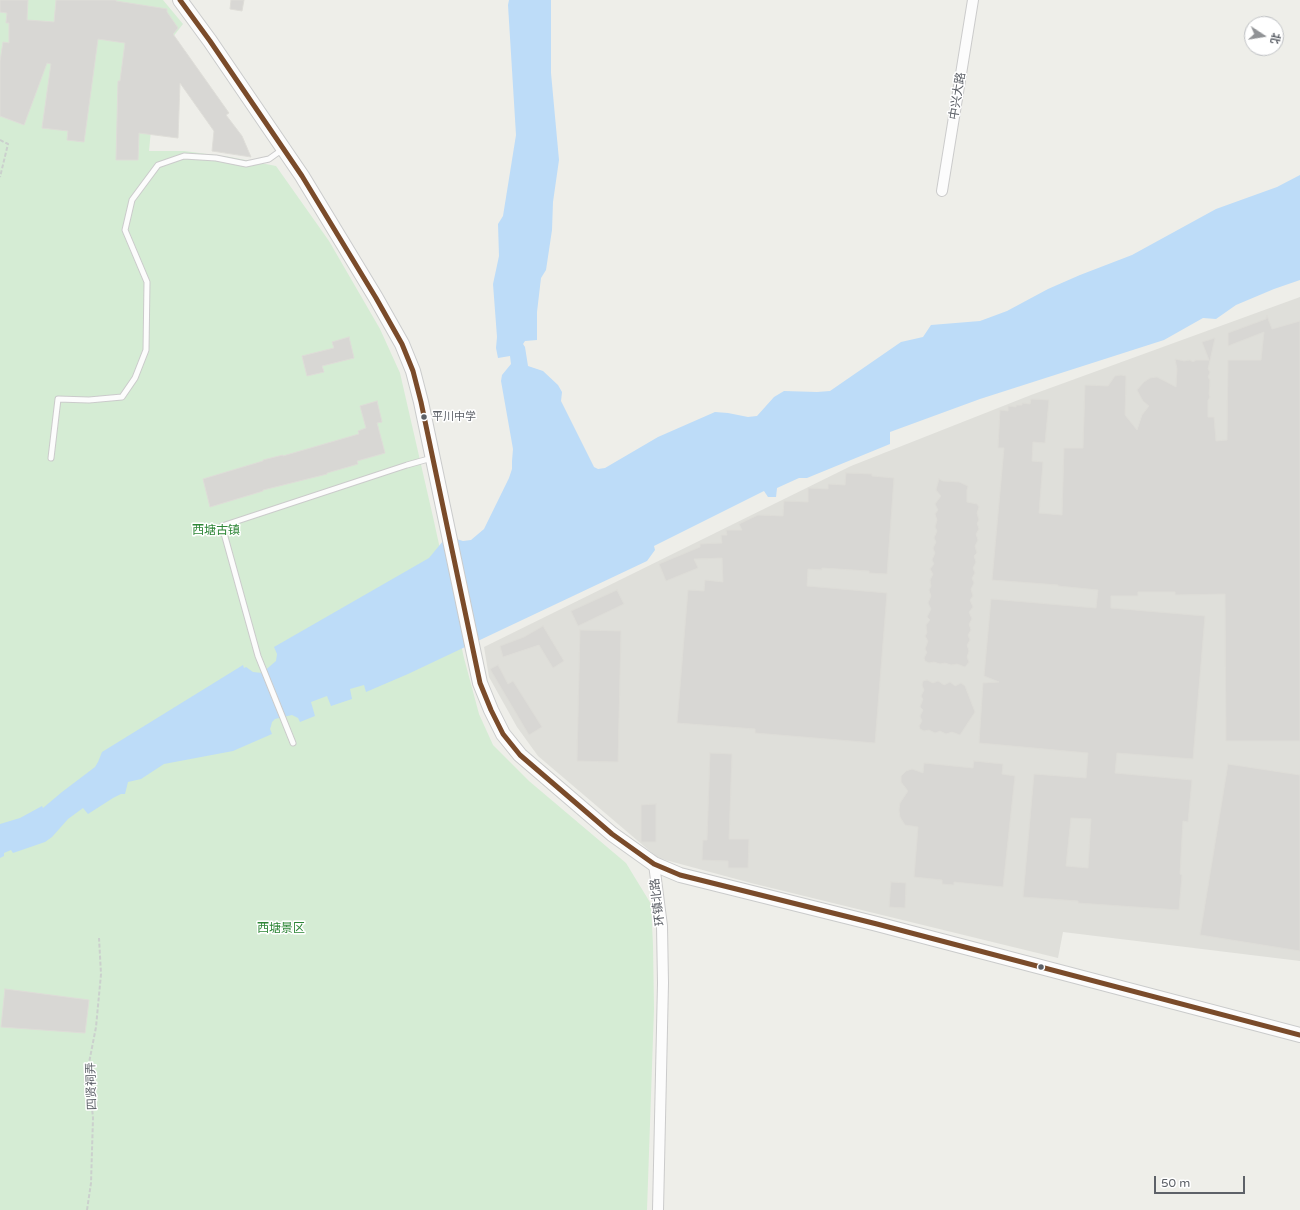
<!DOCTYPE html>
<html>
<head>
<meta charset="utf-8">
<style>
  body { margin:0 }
  #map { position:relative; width:1300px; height:1210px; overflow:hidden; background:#eeeee9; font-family:"Varela Round","Noto Sans SC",sans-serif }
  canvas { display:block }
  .north { position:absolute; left:1244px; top:16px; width:40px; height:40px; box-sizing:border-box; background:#fff; border:1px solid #bec0c3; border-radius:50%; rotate:102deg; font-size:11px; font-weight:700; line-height:16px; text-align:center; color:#5d6168 }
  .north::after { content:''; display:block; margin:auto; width:14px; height:18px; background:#909295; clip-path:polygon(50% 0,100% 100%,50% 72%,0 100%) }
  .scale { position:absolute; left:1154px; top:1176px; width:91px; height:18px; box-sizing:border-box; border:2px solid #5d6168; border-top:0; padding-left:5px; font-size:12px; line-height:14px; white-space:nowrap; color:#5d6168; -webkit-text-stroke:3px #fff; paint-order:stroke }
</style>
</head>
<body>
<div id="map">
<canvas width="1300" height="1210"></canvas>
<div class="north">北</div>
<div class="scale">50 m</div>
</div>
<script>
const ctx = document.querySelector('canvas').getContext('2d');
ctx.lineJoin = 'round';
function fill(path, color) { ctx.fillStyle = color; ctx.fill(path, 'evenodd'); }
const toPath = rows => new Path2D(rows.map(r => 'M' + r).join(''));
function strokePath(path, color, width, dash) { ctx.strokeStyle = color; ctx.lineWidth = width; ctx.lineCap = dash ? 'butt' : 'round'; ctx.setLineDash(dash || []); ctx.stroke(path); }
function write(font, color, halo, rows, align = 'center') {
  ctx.font = font + ' "Varela Round","Noto Sans SC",sans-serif'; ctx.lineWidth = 3; ctx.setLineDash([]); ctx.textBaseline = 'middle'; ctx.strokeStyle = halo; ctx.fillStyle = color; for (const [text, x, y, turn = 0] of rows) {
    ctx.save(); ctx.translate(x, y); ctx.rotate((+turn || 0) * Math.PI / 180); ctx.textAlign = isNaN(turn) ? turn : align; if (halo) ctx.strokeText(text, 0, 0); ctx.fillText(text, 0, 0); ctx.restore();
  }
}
const industrial = toPath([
  [1300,297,1300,961,1063,932,1058,958,751,883,658,858,538,756,517,727,489,677,484,647,851,466,1031,395]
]);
const green = toPath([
  [0,0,163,0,183,24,158,56,149,151,184,151,230,157,276,166,329,241,380,329,400,373,433,517,464,658,479,714,493,745,529,781,626,863,651,904,653,945,654,1009,647,1210,0,1210]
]);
const water = toPath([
  [509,0,551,0,551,73,559,160,553,202,552,230,546,270,541,278,537,312,537,340,525,341,523,344,525,347,528,366,543,371,558,385,562,392,561,401,594,467,598,469,605,468,658,437,715,412,728,413,748,417,757,416,774,397,784,391,817,392,830,391,901,342,923,337,931,325,980,321,1007,311,1048,289,1080,275,1132,255,1216,209,1277,187,1300,175,1300,280,1274,289,1236,305,1216,319,1203,318,1164,340,980,399,890,432,890,444,807,478,799,478,777,488,776,497,768,497,764,491,654,546,655,550,647,561,408,674,366,692,364,685,350,689,352,699,331,706,327,696,311,702,315,716,300,722,298,718,292,715,275,719,272,722,271,726,270,729,272,734,233,751,164,764,141,779,128,782,125,794,121,794,113,798,88,814,83,808,68,819,52,837,45,842,13,853,11,850,4,853,4,856,0,858,0,824,20,818,42,806,43,808,62,792,95,767,98,762,102,752,243,665,244,668,246,667,253,672,262,673,276,661,277,654,274,647,429,558,443,541,453,538,463,541,471,540,484,529,509,478,512,469,512,461,513,449,501,381,502,375,511,364,510,356,498,358,496,348,497,337,493,284,499,256,498,224,503,216,516,135,508,5]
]);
const building = toPath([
  [0,0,28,0,27,20,54,22,56,0,116,0,116,1,167,9,167,12,178,28,173,34,229,113,226,115,242,136,251,157,212,151,214,131,180,83,178,138,139,133,138,160,116,160,118,81,120,81,125,43,98,39,84,142,67,140,68,131,42,128,51,64,47,63,24,125,0,116,0,61,3,42,9,43,9,23,6,23,7,13,0,12,0,0],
  [231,0,244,0,242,11,230,9,231,0],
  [1267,316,1272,329,1300,321,1300,741,1226,741,1225,594,1175,595,1175,592,1138,592,1138,596,1111,596,1111,608,1205,616,1193,759,1117,753,1115,773,1192,780,1188,822,1183,821,1182,838,1180,874,1182,875,1179,910,1078,903,1078,901,1023,897,1034,774,1086,778,1088,753,979,743,983,683,999,682,984,676,991,599,1096,608,1098,590,1058,586,1058,585,992,580,1004,448,998,448,1000,410,1008,411,1008,406,1016,407,1016,405,1022,405,1022,403,1030,404,1031,399,1049,400,1045,443,1033,442,1032,461,1043,462,1039,513,1062,515,1064,448,1083,448,1085,385,1108,386,1115,376,1121,375,1126,376,1125,415,1137,430,1142,415,1149,406,1143,401,1137,390,1144,382,1150,378,1157,377,1176,387,1177,369,1175,359,1184,361,1190,360,1193,362,1196,360,1209,360,1202,342,1215,338,1208,369,1210,372,1208,377,1210,380,1209,394,1210,397,1208,400,1208,417,1214,417,1216,441,1227,440,1228,360,1261,360,1264,332,1228,346,1228,333,1266,319,1267,316],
  [1071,818,1091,819,1088,868,1066,866,1071,818],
  [349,337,354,358,322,366,324,372,307,376,302,356,334,348,332,342,349,337],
  [377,401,382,422,377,423,385,453,357,461,358,464,327,473,327,474,263,490,263,491,210,507,203,479,263,461,263,460,283,455,283,456,359,434,358,431,366,428,360,406,377,401],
  [846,473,872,474,872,476,894,478,887,574,869,573,869,571,822,568,822,570,808,569,807,586,887,593,875,743,755,733,755,729,677,723,688,590,704,591,705,580,723,582,722,558,694,559,698,568,666,581,659,564,700,547,700,544,722,543,721,535,727,535,726,530,742,530,739,524,758,515,783,516,784,501,808,502,808,488,828,489,828,484,845,485,846,473],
  [939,479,943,481,959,482,968,486,967,490,967,502,977,504,979,507,977,513,979,520,977,523,979,529,976,534,978,540,975,546,977,553,974,556,976,562,973,568,975,573,972,578,974,583,971,589,973,596,970,600,973,607,969,612,972,619,969,624,971,630,968,635,970,640,967,645,969,651,967,657,969,662,965,667,957,664,951,665,945,663,940,664,934,662,929,663,925,661,924,658,927,652,925,649,928,641,925,636,927,633,926,625,930,620,927,617,931,609,928,603,931,596,929,590,931,586,930,580,933,574,930,569,934,564,932,560,935,553,933,548,936,542,934,538,937,531,935,527,937,520,935,514,938,510,935,504,941,496,936,490,939,479],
  [617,590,624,604,578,626,571,611,617,590],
  [543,626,564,661,553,668,539,645,503,657,500,646,524,637,543,626],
  [580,630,621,631,618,762,577,761,580,630],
  [498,665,508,684,513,681,542,727,529,735,490,669,498,665],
  [927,680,933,683,938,681,944,685,950,682,955,686,961,683,965,686,975,712,960,735,952,732,946,734,940,731,935,733,929,730,924,731,920,729,919,726,922,721,920,716,923,710,920,707,923,699,921,696,924,690,922,685,923,681,927,680],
  [710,753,732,754,729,839,749,839,748,868,728,868,728,861,702,860,703,840,707,840,710,753],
  [974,761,1003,764,1002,774,1015,776,1003,887,954,882,954,885,942,884,942,880,914,877,918,827,905,825,900,817,899,810,900,803,908,791,901,782,901,776,906,771,912,769,923,773,924,763,973,768,974,761],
  [1228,764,1300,775,1300,951,1200,935,1228,764],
  [656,804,656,842,641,842,641,805,656,804],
  [891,882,906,883,905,908,889,907,891,882],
  [5,989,89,1000,85,1033,1,1027,5,989]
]);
const path = toPath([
  [0,140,8,144,0,177],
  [87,1210,91,1183,93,1118,88,1068,96,1027,101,974,99,938]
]);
const lane = toPath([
  [51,458,58,399,89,400,122,397,135,378,146,350,147,282,125,230,132,200,158,165,184,156,216,158,246,164,269,159,283,149],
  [293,743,258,656,222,526,407,465,432,458]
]);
const street = toPath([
  [942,191,973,0],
  [654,864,662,926,663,983,658,1210]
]);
const secondary = toPath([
  [180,0,210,41,302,176,376,298,402,344,413,371,421,402,480,683,491,710,503,734,520,755,612,834,654,864,680,875,877,924,1300,1035]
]);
const bus1 = toPath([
  [180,0,210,41,302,176,376,298,402,344,413,371,421,402,480,683,491,710,503,734,520,755,612,834,654,864,680,875,877,924,1300,1035]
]);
const markers = [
  [424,417,3.5,"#5d6168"],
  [1041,967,3.5,"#5d6168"]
];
const busNames = [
  ["平川中学",432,417]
];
const streetNames = [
  ["中兴大路",958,96,-81],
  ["环镇北路",658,902,-97],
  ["四贤祠弄",92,1086,-92]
];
const parkNames = [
  ["西塘古镇",216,531],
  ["西塘景区",281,929]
];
fill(industrial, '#dfdfda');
fill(green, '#d5ecd4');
fill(water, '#bddcf8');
fill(building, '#d8d7d4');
strokePath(building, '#deddd8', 1);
strokePath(lane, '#cbcbcb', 7);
strokePath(street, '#cbcbcb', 12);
strokePath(secondary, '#cacbcb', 16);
strokePath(path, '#cbd0cd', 2, [4, 2]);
strokePath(lane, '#fcfcfc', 5);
strokePath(street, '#fcfcfc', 10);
strokePath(secondary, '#fcfcfc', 14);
strokePath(bus1, '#7a4b2a', 5);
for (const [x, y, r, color] of markers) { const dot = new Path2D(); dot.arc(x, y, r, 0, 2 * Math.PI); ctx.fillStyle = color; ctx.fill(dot); strokePath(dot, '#fff', 1.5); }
write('11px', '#5d6168', '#fff', busNames, 'left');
write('12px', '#5d6168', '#fff', streetNames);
write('12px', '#2e8637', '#fff', parkNames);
</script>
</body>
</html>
